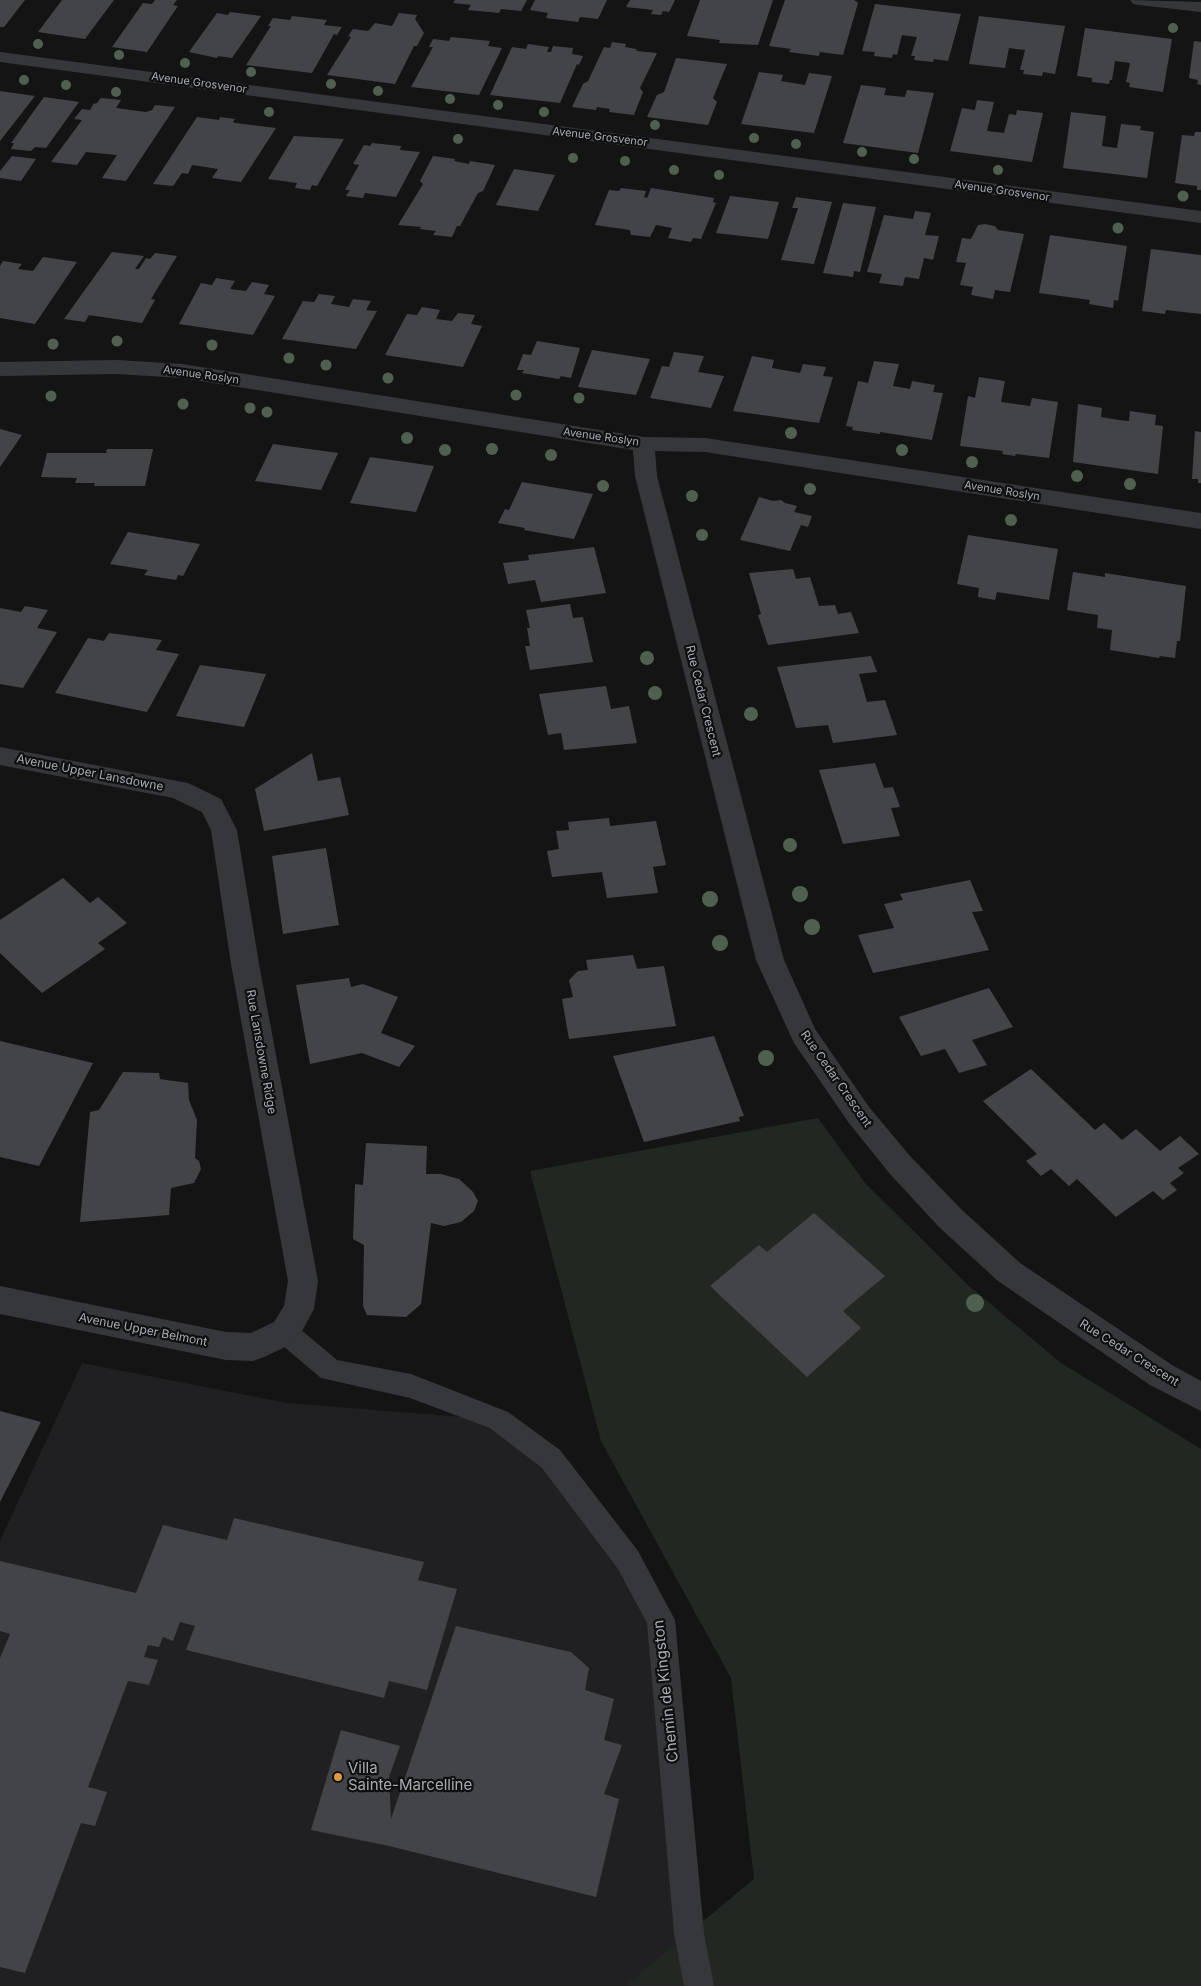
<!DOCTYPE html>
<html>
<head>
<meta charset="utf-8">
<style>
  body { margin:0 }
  canvas { display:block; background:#141415 }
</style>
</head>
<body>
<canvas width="1201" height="1986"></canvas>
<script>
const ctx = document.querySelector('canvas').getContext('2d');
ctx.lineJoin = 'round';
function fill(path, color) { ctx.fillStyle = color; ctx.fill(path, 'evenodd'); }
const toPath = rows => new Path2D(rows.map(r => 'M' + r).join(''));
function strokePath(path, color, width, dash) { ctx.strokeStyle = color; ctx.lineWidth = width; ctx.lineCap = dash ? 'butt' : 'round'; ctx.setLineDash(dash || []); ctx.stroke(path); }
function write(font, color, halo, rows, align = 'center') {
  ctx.font = font + ' Inter,sans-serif'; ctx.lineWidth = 4.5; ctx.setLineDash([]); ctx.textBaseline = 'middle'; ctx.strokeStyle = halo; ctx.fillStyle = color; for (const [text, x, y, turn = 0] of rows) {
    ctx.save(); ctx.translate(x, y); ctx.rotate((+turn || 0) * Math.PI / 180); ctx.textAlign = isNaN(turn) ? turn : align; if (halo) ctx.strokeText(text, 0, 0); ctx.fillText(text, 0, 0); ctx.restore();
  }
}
const built = toPath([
  [82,1363,287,1403,499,1420,551,1459,661,1620,689,1933,636,1986,0,1986,0,1541]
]);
const green = toPath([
  [818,1118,865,1183,969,1286,1061,1363,1201,1449,1201,1986,625,1986,754,1879,731,1678,601,1441,530,1171]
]);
const building = toPath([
  [0,0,25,0,4,27,0,27],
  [62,0,114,0,85,39,38,32],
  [155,0,177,0,173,5,178,6,147,52,112,47,143,3,152,4],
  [455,0,527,0,521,11,501,9,499,13,468,10,471,5,453,3],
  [535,0,607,0,598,19,580,17,578,22,546,18,548,13,530,10],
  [630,0,675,0,669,12,663,11,661,15,651,14,653,10,626,7],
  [700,0,773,0,758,45,719,43,720,40,687,36],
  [785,0,854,0,858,3,843,55,820,52,819,56,789,52,791,49,769,46],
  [875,4,961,14,948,61,934,59,933,62,914,60,915,56,911,56,917,37,909,36,902,35,897,55,893,54,892,58,874,56,875,52,862,51],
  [230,12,261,16,232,58,218,56,217,58,189,52,217,13,228,15],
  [399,13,417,15,415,19,424,33,417,46,414,46,395,84,327,75,351,37,348,36,353,29,368,31,375,23,392,26],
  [292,16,327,20,324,25,342,27,337,35,334,34,312,73,246,65,271,26,268,26,273,18,290,20],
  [979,16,1065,26,1055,74,1043,72,1042,76,1023,74,1024,70,1020,70,1025,50,1016,49,1009,48,1005,68,969,64],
  [1085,28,1172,39,1163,92,1129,87,1130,83,1126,82,1130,63,1115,61,1112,80,1110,80,1109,84,1092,82,1092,78,1077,76],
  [451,37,490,41,488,46,502,48,479,95,411,87,433,47,429,47,433,39,449,41],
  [1194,41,1201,42,1201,85,1197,84,1198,80,1189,78],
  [612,42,626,44,625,47,636,49,637,51,657,53,640,88,643,92,634,115,609,112,610,109,597,107,596,110,572,107,583,84,588,81,604,47,610,48],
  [528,44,549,47,547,52,551,52,553,46,573,48,572,54,583,56,579,65,577,64,560,103,490,95,512,47,526,49],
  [676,58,727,64,713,98,717,102,708,125,647,117,657,95,664,92],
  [759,72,783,75,781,81,805,85,809,73,832,76,814,133,741,124],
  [861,85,886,88,884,95,905,97,907,90,934,93,918,153,843,143],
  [0,91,35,96,0,141],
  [44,97,79,102,46,148,35,147,31,151,11,149,14,143,11,143],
  [101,98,121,100,116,108,146,112,152,110,155,105,175,107,126,181,102,178,117,155,86,152,77,165,51,162,82,120,74,119,82,109,90,110,94,103,96,104],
  [977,100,994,102,987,131,1004,133,1009,114,1016,115,1017,110,1043,113,1032,162,950,151,962,108,975,110],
  [1071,112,1106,116,1102,146,1117,148,1121,124,1141,126,1140,130,1154,132,1147,178,1063,168],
  [197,117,219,120,220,117,235,119,233,122,235,123,276,128,241,182,212,178,218,169,192,165,188,174,182,173,173,186,153,184],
  [1195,132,1201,132,1201,190,1197,190,1197,186,1175,183,1182,135,1194,136],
  [294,136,344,139,317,186,312,185,310,190,295,188,297,183,268,179],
  [372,143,401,146,400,150,420,152,396,197,365,193,363,198,346,196,350,190,345,190,359,165,353,164,364,145,370,146],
  [12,156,36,159,21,181,0,178,0,171],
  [433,156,455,159,454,161,469,164,470,161,495,165,483,191,478,193,460,226,457,226,452,237,433,235,436,231,420,229,421,227,398,225,423,184,420,181],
  [514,169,555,175,538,211,496,205],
  [621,188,646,191,644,197,647,198,651,188,714,198,713,202,716,203,701,239,693,238,691,242,668,238,672,228,656,225,650,237,631,235,630,230,595,225,609,190,619,191],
  [730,196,779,202,768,239,716,233],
  [796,197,832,202,814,264,781,260,798,208,792,208],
  [843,203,876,207,860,272,854,271,853,277,823,273],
  [915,211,931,213,925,235,939,236,933,260,924,258,919,279,905,277,903,286,879,283,882,274,867,272,884,215,913,219],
  [985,224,995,226,998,230,1024,234,1010,292,995,290,993,299,971,295,973,287,960,285,966,263,956,262,962,238,971,239,978,225],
  [1050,235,1127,246,1118,301,1114,300,1113,308,1089,304,1090,300,1039,293],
  [1151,249,1201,255,1201,314,1166,310,1165,314,1142,311],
  [112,252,144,256,135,269,139,269,146,258,150,259,155,253,177,256,151,299,155,300,142,323,89,315,85,322,64,319],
  [43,257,77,262,35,324,0,318,0,266,3,261,22,264,18,269,33,271],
  [216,278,235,281,230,289,246,291,252,282,269,285,264,294,275,296,253,335,179,324,201,283,212,285],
  [319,294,335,296,331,304,349,307,353,299,371,301,366,310,377,311,356,349,282,339,303,301,314,302],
  [422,307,440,310,436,319,452,321,458,313,475,315,471,324,482,326,463,367,385,355,407,314,417,315],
  [537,341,580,348,571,378,561,376,559,379,522,373,524,370,517,370,523,354,531,355],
  [592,350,650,359,636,395,578,387],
  [674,352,704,356,698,372,724,376,711,408,650,398,662,366,669,367],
  [752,356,774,360,772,368,800,373,803,364,826,367,823,376,833,377,819,423,733,411],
  [874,361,899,364,893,386,910,389,912,381,935,385,933,392,943,393,932,440,880,432,880,434,852,430,853,427,846,426,858,381,868,383],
  [979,377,1005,381,1001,402,1030,406,1032,398,1058,402,1049,458,1016,454,1015,456,1002,454,1003,451,960,446,968,396,975,398],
  [1078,404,1102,408,1101,417,1119,420,1129,421,1130,411,1156,415,1155,425,1163,426,1158,474,1073,462],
  [0,429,22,435,0,467],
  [1195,431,1201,432,1201,483,1198,483,1198,479,1192,479],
  [273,444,338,453,321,490,255,481],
  [107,449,153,449,145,486,94,486,95,483,75,483,77,478,41,477,47,453,106,453],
  [370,457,434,466,416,512,350,503],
  [522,482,593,494,574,539,524,530,525,528,498,523,505,509,509,510],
  [759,497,773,501,781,500,785,503,797,506,794,512,812,516,808,527,801,525,790,551,740,540],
  [128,532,200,544,183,576,178,575,176,580,144,575,148,570,110,564],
  [968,535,1058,549,1049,600,997,592,995,600,978,597,979,588,957,584],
  [594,547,606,593,541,602,535,580,508,584,503,563,529,560,528,555],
  [793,569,796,579,810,577,819,606,835,605,838,614,851,612,859,633,768,645,758,615,761,614,749,573],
  [1073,572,1105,577,1105,573,1186,586,1180,641,1177,641,1175,658,1160,656,1159,658,1110,650,1112,630,1097,628,1098,615,1067,610],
  [570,604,573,618,583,617,593,662,530,670,525,646,530,646,527,628,530,628,526,610],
  [25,606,48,610,37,628,57,632,23,688,0,684,0,608,21,612],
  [109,633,162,640,156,650,179,654,147,712,55,693,88,638,104,641],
  [871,656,877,672,859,674,867,702,885,700,897,735,833,743,828,725,796,728,777,667],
  [200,665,266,674,244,727,176,716],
  [606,686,611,709,629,706,637,743,564,750,561,733,548,735,539,694],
  [312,753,318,781,340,777,349,815,264,831,255,789],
  [875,763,884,788,893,787,900,807,891,808,900,836,843,844,819,770],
  [609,818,610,826,656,821,666,865,653,867,658,893,607,898,602,872,552,877,547,851,559,849,556,831,569,830,568,822],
  [326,848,339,925,283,934,272,856],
  [63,878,90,903,98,897,127,923,98,943,105,949,42,993,0,953,0,920],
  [970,880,983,911,972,912,989,950,873,973,858,935,894,928,884,904,903,900,900,894],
  [633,955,637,969,664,966,676,1026,569,1039,562,999,573,997,569,980,578,971,588,970,586,960],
  [349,978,351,987,363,984,398,997,381,1033,415,1046,399,1067,362,1053,310,1064,296,985],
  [989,988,1013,1027,972,1040,987,1065,959,1073,945,1049,921,1056,899,1017],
  [714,1036,744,1116,739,1117,740,1121,644,1142,613,1056],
  [0,1041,93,1063,39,1166,0,1157],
  [1031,1069,1095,1130,1104,1123,1122,1140,1136,1129,1160,1151,1180,1136,1199,1154,1178,1168,1184,1173,1170,1183,1177,1190,1163,1200,1153,1191,1116,1217,1077,1179,1069,1186,1051,1169,1041,1176,1026,1161,1037,1154,983,1101],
  [123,1072,159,1073,160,1079,188,1083,189,1100,197,1120,195,1158,199,1161,201,1169,194,1183,171,1188,169,1215,80,1222,90,1112,99,1110],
  [366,1143,427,1146,426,1174,441,1174,459,1179,473,1192,478,1201,474,1211,461,1222,444,1226,431,1223,421,1304,406,1317,367,1315,363,1306,364,1245,353,1239,355,1184,363,1185],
  [814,1213,885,1276,843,1311,861,1328,807,1377,710,1286,759,1245,767,1252],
  [0,1411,41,1422,0,1502],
  [234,1518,424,1562,418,1580,457,1589,427,1690,389,1681,384,1698,186,1650,195,1626,180,1622,173,1641,163,1637,159,1647,148,1645,144,1657,158,1660,149,1685,128,1681,88,1787,107,1792,95,1826,81,1823,25,1973,0,1967,0,1658,10,1634,0,1631,0,1561,136,1593,163,1525,227,1540],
  [456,1626,571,1652,589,1668,585,1690,614,1699,604,1740,622,1745,604,1794,619,1799,596,1897,389,1846,311,1830,341,1730,400,1746,389,1777,391,1819]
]);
const service = toPath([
  [285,1321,294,1324,337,1360,411,1374,508,1412,560,1450,638,1551,675,1620,704,1933,714,1986,684,1986,674,1933,647,1623,618,1569,542,1468,490,1428,410,1398,321,1378,276,1340,272,1332,276,1324,285,1321]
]);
const minor = toPath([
  [0,52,1201,211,1201,223,0,62,0,52],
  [117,360,182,364,644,437,705,438,1201,513,1201,529,705,452,655,451,657,476,784,960,815,1029,869,1107,910,1156,961,1209,1020,1263,1172,1365,1201,1381,1201,1411,1150,1385,998,1281,939,1227,890,1174,849,1123,794,1043,756,960,635,476,633,450,182,378,117,374,0,376,0,362,117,360],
  [0,747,188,783,221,799,237,830,259,964,318,1281,314,1309,296,1342,264,1357,253,1361,226,1360,0,1314,0,1286,226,1332,251,1333,274,1322,284,1306,288,1281,231,964,211,830,202,812,173,798,0,765,0,747]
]);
const tertiary = toPath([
  [1130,0,1201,2,1201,12,1139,5,1133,4,1130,0]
]);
const trees = [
  [1173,28,5],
  [38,44,5],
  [119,55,5],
  [185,63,5],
  [251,72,5],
  [24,80,5],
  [331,84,5],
  [66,85,5],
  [378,91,5],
  [116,92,5],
  [450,99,5],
  [498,105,5],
  [269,112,5],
  [544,112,5],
  [655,125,5],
  [754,138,5],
  [458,139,5],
  [796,144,5],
  [862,152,5],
  [573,158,5],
  [914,159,5],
  [625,161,5],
  [674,170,5],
  [998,170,5],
  [719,175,5],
  [1183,196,5.5],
  [1118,228,5.5],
  [117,341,5.5],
  [53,344,5.5],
  [212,345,5.5],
  [289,358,5.5],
  [326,365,5.5],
  [388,378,5.5],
  [516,395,5.5],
  [51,396,5.5],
  [579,398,5.5],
  [183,404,5.5],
  [250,408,5.5],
  [267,412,5.5],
  [791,433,6],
  [407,438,6],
  [492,449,6],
  [445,450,6],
  [902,450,6],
  [551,455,6],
  [972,462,6],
  [1077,476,6],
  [1130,484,6],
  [603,486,6],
  [810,489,6],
  [692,496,6],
  [1011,520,6],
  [702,535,6],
  [647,658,7],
  [655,693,7],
  [751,714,7],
  [790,845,7],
  [800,894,8],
  [710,899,8],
  [812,927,8],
  [720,943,8],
  [766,1058,8],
  [975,1303,9]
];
const markers = [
  [338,1777,5,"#e19841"]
];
const farStreetnames = [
  ["Avenue Grosvenor",199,83,8],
  ["Avenue Grosvenor",600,137,7],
  ["Avenue Grosvenor",1002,191,8],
  ["Avenue Roslyn",201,375,8],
  ["Avenue Roslyn",601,437,8],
  ["Avenue Roslyn",1002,491,9]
];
const streetNames = [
  ["Rue Cedar Crescent",703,701,76],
  ["Avenue Upper Lansdowne",90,773,11],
  ["Rue Lansdowne Ridge",261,1052,80],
  ["Rue Cedar Crescent",836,1079,55],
  ["Avenue Upper Belmont",143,1330,11],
  ["Rue Cedar Crescent",1129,1353,32]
];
const nearStreetnames = [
  ["Chemin de Kingston",666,1691,-96]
];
const nearPoinames = [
  ["Villa",348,1768],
  ["Sainte-Marcelline",348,1785]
];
fill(built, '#202022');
fill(green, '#212821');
fill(building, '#434448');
fill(service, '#35373a');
fill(minor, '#35373a');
fill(tertiary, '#35373a');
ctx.fillStyle = '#506050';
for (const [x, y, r] of trees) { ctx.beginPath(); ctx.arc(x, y, r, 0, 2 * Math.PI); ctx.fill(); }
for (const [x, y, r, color] of markers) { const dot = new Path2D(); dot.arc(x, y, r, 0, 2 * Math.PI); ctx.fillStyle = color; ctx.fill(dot); strokePath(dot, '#0f0f10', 2); }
write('11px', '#a7adb5', '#0f0f10', farStreetnames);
write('12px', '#a7adb5', '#0f0f10', streetNames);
write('15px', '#a7adb5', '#0f0f10', nearStreetnames);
write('15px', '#a7adb5', '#0f0f10', nearPoinames, 'left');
</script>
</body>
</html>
